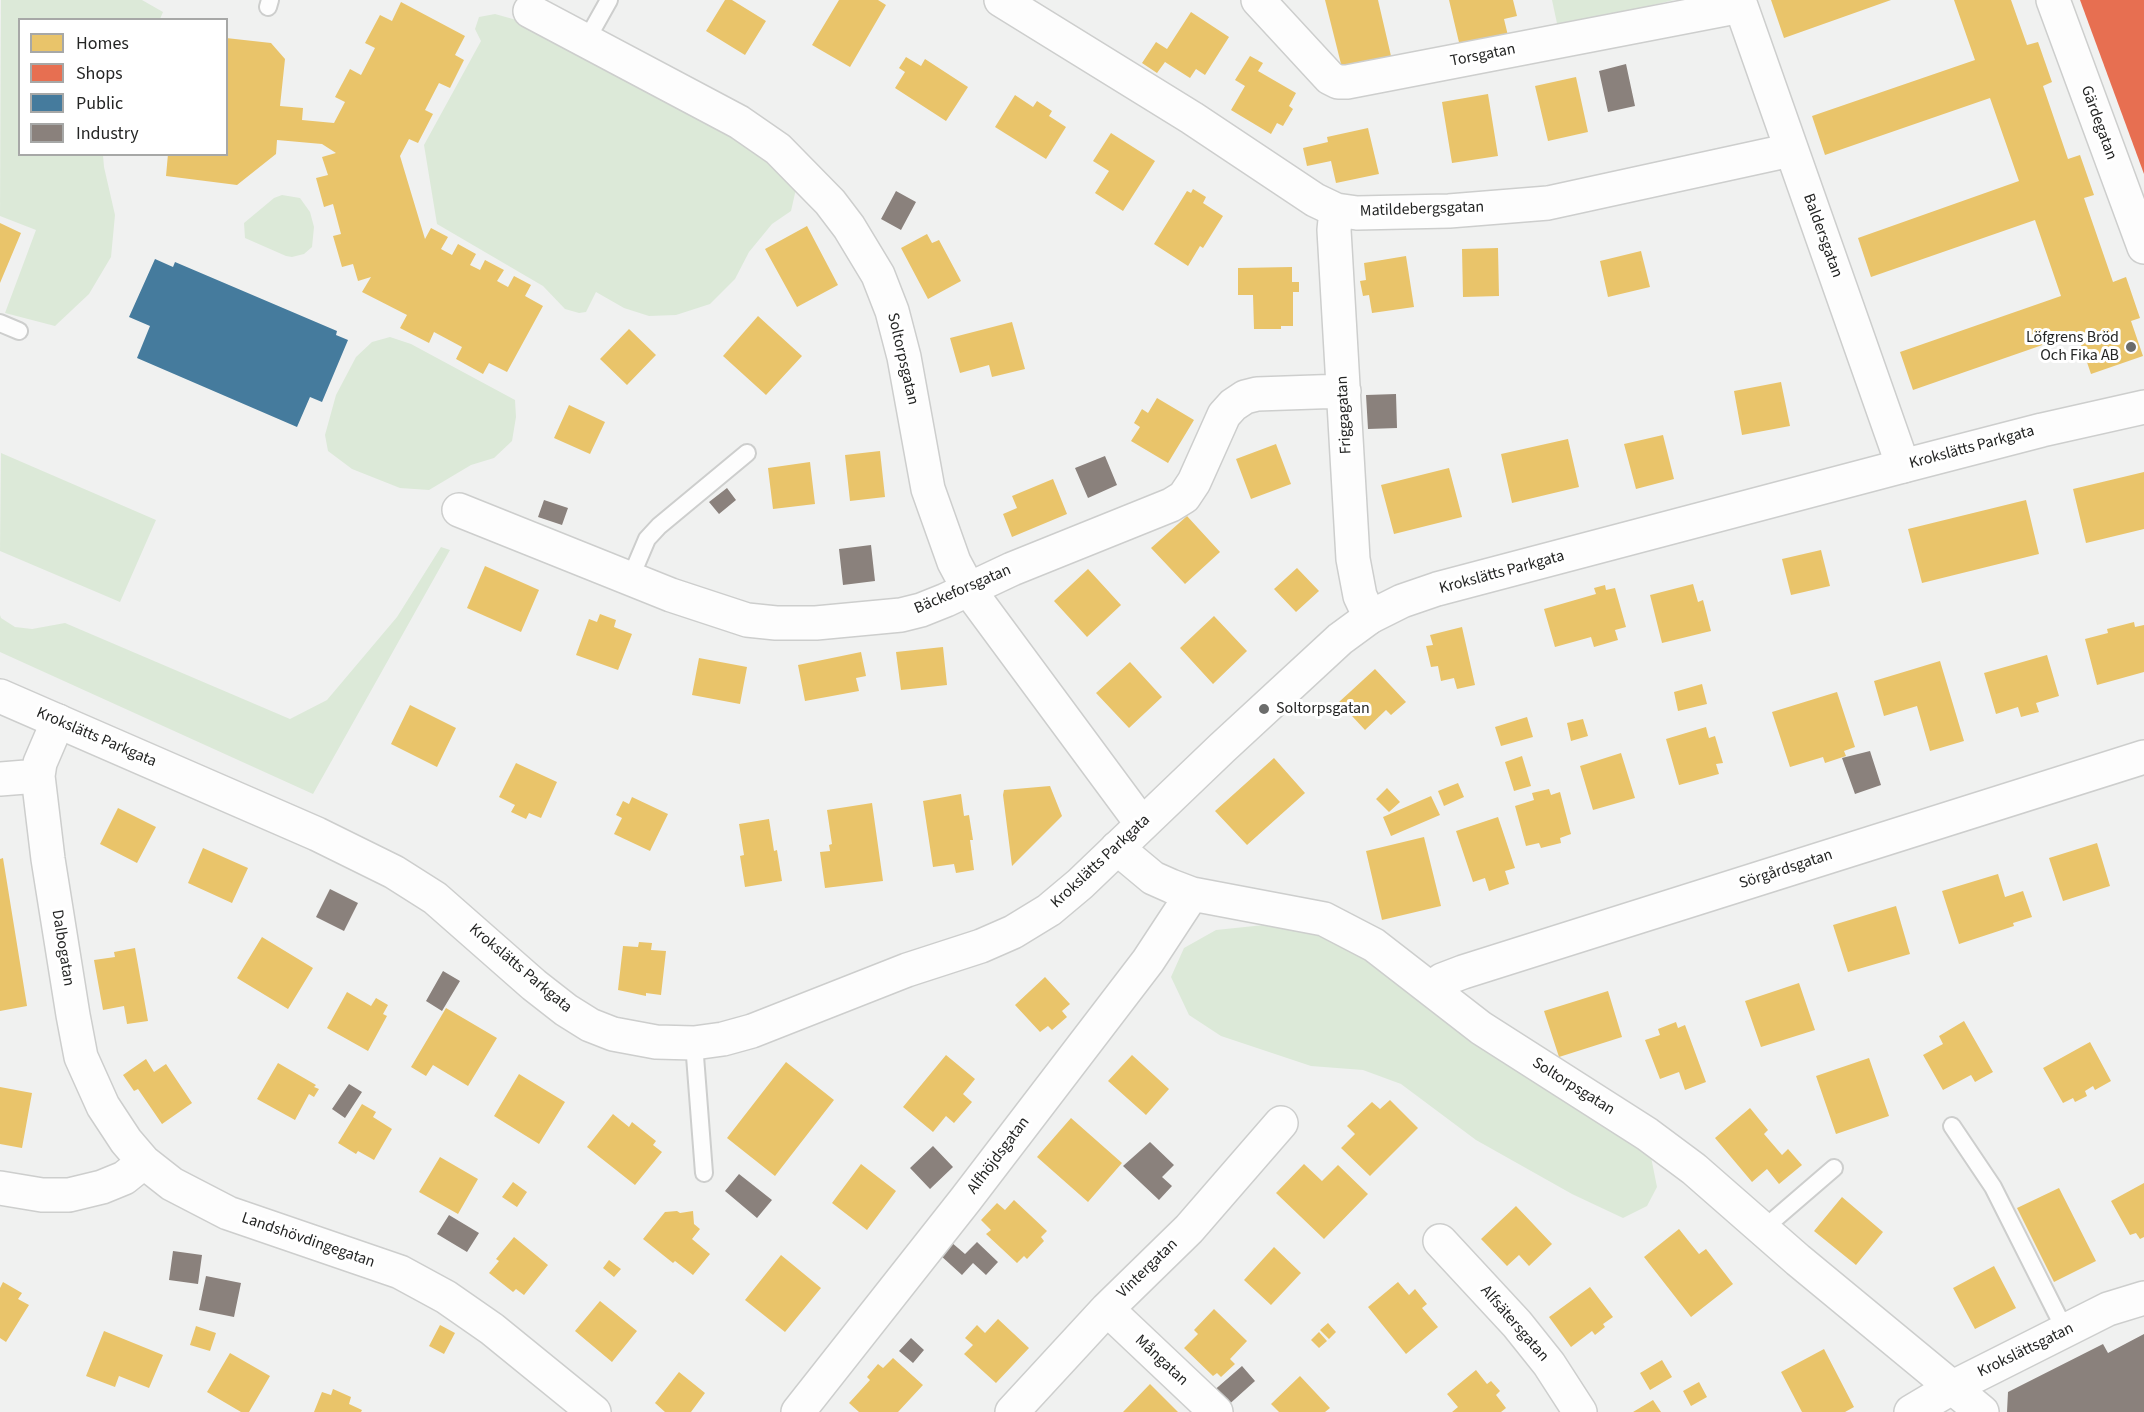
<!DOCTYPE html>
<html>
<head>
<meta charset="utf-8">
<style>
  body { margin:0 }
  #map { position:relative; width:2144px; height:1412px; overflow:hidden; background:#f0f1f0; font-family:"Source Sans 3",sans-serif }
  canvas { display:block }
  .legend { position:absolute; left:18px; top:18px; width:210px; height:138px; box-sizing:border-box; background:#fff; border:2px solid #a7a8a7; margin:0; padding:8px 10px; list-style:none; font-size:18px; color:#242524 }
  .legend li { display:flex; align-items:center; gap:12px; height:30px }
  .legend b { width:30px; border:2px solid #a7a8a7 }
</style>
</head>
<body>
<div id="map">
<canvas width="2144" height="1412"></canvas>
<ul class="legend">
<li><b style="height:16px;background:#e9c46a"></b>Homes</li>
<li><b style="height:16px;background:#e76f51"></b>Shops</li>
<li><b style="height:16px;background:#457b9d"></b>Public</li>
<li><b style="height:16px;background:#8a817c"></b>Industry</li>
</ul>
</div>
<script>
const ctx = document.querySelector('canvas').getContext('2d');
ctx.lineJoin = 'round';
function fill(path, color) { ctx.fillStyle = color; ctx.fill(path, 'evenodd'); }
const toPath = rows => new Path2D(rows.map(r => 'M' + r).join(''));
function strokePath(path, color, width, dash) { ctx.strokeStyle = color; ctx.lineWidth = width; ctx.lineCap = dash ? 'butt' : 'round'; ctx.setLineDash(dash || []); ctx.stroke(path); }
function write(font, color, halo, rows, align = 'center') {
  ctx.font = font + ' "Source Sans 3",sans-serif'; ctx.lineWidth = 6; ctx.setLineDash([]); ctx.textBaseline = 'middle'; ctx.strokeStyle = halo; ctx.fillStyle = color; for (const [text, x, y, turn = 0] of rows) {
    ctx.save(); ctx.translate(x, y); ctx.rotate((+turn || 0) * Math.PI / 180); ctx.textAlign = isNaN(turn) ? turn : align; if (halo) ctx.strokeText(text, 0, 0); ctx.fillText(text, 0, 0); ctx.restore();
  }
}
const green = toPath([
  [1,0,142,0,163,12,160,19,20,20,20,154,103,155,104,167,115,215,111,257,89,294,55,326,5,313,36,230,0,216],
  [1552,0,1674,0,1558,28],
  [495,14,520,21,757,148,796,189,791,211,772,224,749,252,735,279,710,304,676,315,649,316,624,308,596,292,586,312,579,313,565,309,543,286,437,224,424,145,481,41,475,29,479,17],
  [282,195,300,198,310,212,314,227,312,247,304,254,292,257,286,256,245,238,244,223,274,198],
  [390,337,411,344,515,400,516,417,512,441,494,458,471,465,429,490,400,488,352,469,328,451,325,435,336,395,356,357,372,342],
  [1,453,156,520,120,602,0,551],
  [441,547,450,550,313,794,0,652,0,615,1,618,15,627,32,629,65,623,290,719,327,700,397,617],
  [1264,925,1302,928,1374,962,1651,1157,1657,1187,1647,1206,1623,1218,1572,1194,1476,1140,1401,1084,1363,1070,1311,1066,1221,1036,1189,1015,1171,977,1184,948,1216,930]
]);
const homes = toPath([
  [725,0,732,0,766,21,745,55,706,31],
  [839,0,878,0,886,5,850,67,812,45],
  [1325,0,1378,0,1391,56,1342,68],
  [1449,0,1513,0,1517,16,1504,19,1510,44,1462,55],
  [1771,0,1891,0,1784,38],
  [1954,0,2011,0,2027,45,2038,42,2052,82,2043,86,2068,159,2080,155,2094,195,2084,198,2113,282,2126,277,2140,318,2131,321,2143,356,2091,374,2077,333,1913,390,1900,352,2061,296,2035,220,1871,277,1858,238,2019,181,1990,98,1825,155,1812,116,1975,60],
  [401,2,465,36,455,55,464,60,450,88,439,83,425,110,433,114,418,143,409,139,400,156,425,239,431,228,448,237,441,249,452,255,458,244,476,254,470,265,480,270,485,260,504,270,497,281,508,287,514,276,531,285,525,296,543,306,507,372,489,363,483,374,456,359,462,347,434,332,429,343,400,328,407,315,362,292,371,277,358,281,353,264,342,267,333,236,341,234,333,204,324,207,316,178,328,175,322,157,336,153,322,144,277,140,276,154,237,185,166,176,168,154,226,154,226,38,271,43,285,59,280,106,303,108,302,120,334,123,345,102,335,97,350,69,361,75,375,48,365,43,380,15,392,21],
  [1191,12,1229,37,1205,75,1196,69,1190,78,1165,62,1157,73,1142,63,1156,42,1167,49],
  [1250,56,1263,63,1258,71,1296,93,1289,106,1293,109,1283,126,1277,123,1271,134,1231,110,1245,86,1235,80],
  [906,57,921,66,925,59,968,87,946,121,895,88,905,72,899,68],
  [1576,77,1588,132,1548,141,1535,86],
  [1488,94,1498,156,1452,163,1442,102],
  [1015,95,1033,107,1037,101,1052,111,1049,116,1066,127,1046,159,995,127],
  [1368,128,1379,174,1336,183,1331,161,1307,166,1303,148,1328,142,1327,137],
  [1111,133,1155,161,1123,211,1095,193,1109,171,1093,161],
  [1193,189,1206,197,1203,203,1223,216,1203,248,1200,246,1188,266,1154,244,1187,191,1191,193],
  [0,223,21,233,0,283],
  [807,226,838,285,797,307,765,249],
  [927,234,932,243,939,240,961,281,928,299,901,248],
  [1498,248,1499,296,1463,297,1462,249],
  [1641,251,1650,287,1608,297,1600,261],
  [1406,256,1414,307,1372,313,1369,295,1363,296,1360,281,1366,280,1364,263],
  [1292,267,1292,282,1299,282,1299,292,1293,292,1293,326,1281,326,1281,329,1254,329,1253,295,1238,295,1238,268],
  [758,316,802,356,766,395,723,356],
  [1012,322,1025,369,992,377,989,365,960,373,950,338],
  [629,329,656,355,627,385,600,359],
  [1781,382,1790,426,1742,435,1734,391],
  [1157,398,1194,420,1168,463,1131,441,1140,427,1134,423,1142,409,1148,413],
  [569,405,605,422,590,454,554,438],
  [1663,435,1674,479,1636,489,1624,444],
  [1568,439,1579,487,1512,503,1501,454],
  [1276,444,1291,484,1251,499,1236,459],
  [880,451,885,497,850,501,845,455],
  [810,462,815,504,773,509,768,468],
  [1449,468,1462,517,1394,534,1381,485],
  [2144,472,2144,529,2086,543,2073,489],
  [1053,479,1067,514,1012,537,1003,514,1017,508,1012,496],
  [2026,500,2039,554,1922,583,1908,529],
  [1187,516,1220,552,1185,584,1151,548],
  [1821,550,1830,586,1791,595,1782,559],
  [485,566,539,590,521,632,467,608],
  [1297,568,1319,591,1296,612,1274,589],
  [1088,569,1121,605,1087,637,1054,601],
  [1693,584,1698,602,1703,600,1711,631,1662,643,1650,595],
  [1605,585,1606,590,1615,588,1626,627,1615,630,1618,640,1594,647,1591,637,1555,647,1544,609,1596,594,1594,588],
  [600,614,616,620,614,627,632,634,618,670,576,655,589,619,597,622],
  [1214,616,1247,651,1213,684,1180,648],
  [2134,622,2135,627,2144,625,2144,672,2097,685,2085,639,2108,633,2107,629],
  [1462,627,1475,685,1457,689,1454,678,1441,681,1438,666,1431,667,1426,646,1433,645,1430,635],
  [943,647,947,685,901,690,896,652],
  [861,652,866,676,856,678,859,691,805,701,798,665],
  [2047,655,2059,696,2036,703,2039,712,2021,717,2018,707,1996,714,1984,673],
  [699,658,747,667,740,704,692,695],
  [1940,661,1964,741,1930,751,1917,706,1884,716,1874,681],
  [1130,662,1162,697,1129,728,1096,693],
  [1375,669,1406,702,1391,715,1386,710,1365,730,1339,702],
  [1702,684,1707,704,1678,711,1674,692],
  [1837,692,1855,747,1844,751,1846,756,1825,763,1823,757,1790,767,1772,712],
  [410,705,456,728,437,767,391,744],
  [1527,717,1533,737,1501,746,1495,727],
  [1583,719,1588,736,1571,741,1567,723],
  [1706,727,1709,738,1715,736,1723,763,1716,764,1719,774,1679,785,1666,739],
  [1621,753,1635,798,1593,810,1580,766],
  [1522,756,1531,786,1514,791,1505,762],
  [1274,758,1305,793,1247,845,1215,811],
  [516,763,557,782,541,818,529,813,526,819,511,812,515,805,499,797],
  [1458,783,1464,797,1444,806,1438,791],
  [1050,786,1062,816,1012,866,1003,795,1004,790],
  [1387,788,1400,802,1389,812,1376,799],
  [1549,789,1551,795,1560,792,1571,834,1560,838,1561,843,1541,848,1539,843,1526,846,1515,806,1534,800,1532,793],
  [961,794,964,816,969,815,973,840,970,840,974,870,956,873,954,864,933,867,923,801],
  [1431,796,1440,815,1391,836,1383,817],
  [632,797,668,814,650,851,614,834,622,818,616,815,623,801,629,804],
  [872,803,883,881,825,888,820,852,830,851,829,845,832,844,827,810],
  [118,808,156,827,137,863,100,844],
  [1498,817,1515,868,1505,871,1509,884,1489,891,1485,878,1473,882,1456,831],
  [769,819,774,851,777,850,782,881,745,887,740,856,744,855,739,824],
  [1424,837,1441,906,1382,920,1366,851],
  [2097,843,2110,886,2063,901,2049,858],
  [203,848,248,868,232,903,188,883],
  [3,858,27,1006,0,1011,0,859],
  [1998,874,2005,897,2023,891,2032,917,2013,923,2014,926,1959,944,1942,891],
  [1896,906,1910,954,1848,972,1833,925],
  [262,937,313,968,288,1009,237,978],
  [639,942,652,943,651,950,666,951,661,995,646,993,646,996,618,990,623,946,638,947],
  [135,948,148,1021,127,1024,124,1006,103,1010,94,960,115,957,114,952],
  [1045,977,1070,1004,1062,1011,1067,1017,1052,1030,1048,1026,1040,1032,1015,1005],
  [1799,983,1815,1030,1761,1047,1745,1001],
  [1608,991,1622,1037,1559,1057,1544,1011],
  [347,992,371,1006,376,998,388,1005,383,1014,387,1016,368,1051,327,1028],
  [446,1008,497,1038,468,1086,433,1065,426,1076,411,1067],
  [1964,1021,1993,1072,1975,1082,1971,1075,1943,1090,1923,1055,1943,1044,1939,1036],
  [1676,1022,1678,1028,1685,1025,1706,1082,1685,1090,1679,1072,1660,1079,1645,1040,1660,1035,1658,1029],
  [2090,1042,2111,1081,2095,1090,2093,1086,2085,1091,2087,1096,2075,1102,2073,1098,2063,1103,2043,1068],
  [946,1055,975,1079,963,1094,972,1102,954,1123,946,1116,933,1132,903,1107],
  [1132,1055,1169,1089,1146,1115,1108,1081],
  [1869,1058,1889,1116,1836,1134,1816,1076],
  [146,1059,154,1072,166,1064,192,1103,162,1124,138,1089,134,1091,123,1075],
  [786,1062,834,1100,775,1176,727,1138],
  [278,1063,316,1085,314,1087,319,1089,314,1097,309,1094,295,1120,257,1099],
  [519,1074,565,1102,539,1144,494,1116],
  [0,1087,32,1093,22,1148,0,1144],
  [1390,1100,1418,1128,1370,1176,1341,1148,1355,1134,1347,1126,1372,1102,1380,1109],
  [362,1104,376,1112,373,1117,392,1129,374,1160,358,1151,356,1154,338,1143],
  [1750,1108,1768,1130,1764,1134,1782,1155,1788,1149,1802,1165,1779,1184,1767,1169,1752,1182,1715,1138],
  [613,1114,629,1127,632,1122,656,1141,653,1145,662,1152,635,1185,587,1147],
  [1071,1118,1122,1163,1088,1202,1037,1157],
  [440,1157,478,1179,458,1214,419,1192],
  [861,1164,896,1191,867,1230,832,1203],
  [1304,1164,1322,1181,1338,1165,1368,1194,1324,1239,1276,1193],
  [513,1182,527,1192,517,1207,502,1197],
  [2144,1183,2144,1237,2140,1239,2136,1233,2130,1235,2111,1201],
  [2059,1188,2096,1261,2054,1282,2017,1208],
  [1842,1197,1883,1232,1856,1265,1814,1231],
  [1014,1200,1047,1231,1041,1237,1044,1241,1027,1259,1024,1256,1017,1263,986,1234,991,1230,981,1220,997,1203,1005,1210],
  [1516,1206,1552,1244,1529,1266,1519,1255,1507,1266,1481,1239],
  [677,1211,680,1213,693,1211,694,1224,700,1229,692,1239,710,1254,693,1275,675,1261,673,1263,643,1239,665,1212],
  [1679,1229,1699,1254,1706,1249,1733,1284,1691,1317,1644,1257],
  [514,1237,548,1265,524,1295,516,1289,513,1292,489,1273,499,1261,496,1259],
  [1274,1247,1301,1273,1271,1305,1244,1280],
  [781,1255,821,1288,785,1332,745,1300],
  [609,1260,621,1269,614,1277,603,1268],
  [1994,1266,2016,1308,1975,1329,1953,1288],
  [3,1282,22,1293,18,1299,29,1305,6,1342,0,1338,0,1288],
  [1398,1282,1409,1295,1415,1289,1427,1304,1422,1308,1438,1327,1406,1354,1368,1307],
  [1590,1287,1613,1317,1603,1324,1605,1327,1595,1335,1592,1331,1571,1347,1549,1317],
  [600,1301,637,1331,612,1362,575,1331],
  [1214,1309,1247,1341,1230,1359,1235,1364,1221,1377,1217,1373,1213,1376,1184,1348,1198,1334,1194,1330],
  [998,1319,1029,1348,996,1383,964,1354,973,1345,965,1338,977,1325,985,1333],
  [1328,1323,1336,1332,1329,1339,1320,1330],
  [440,1325,455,1333,444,1354,429,1346],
  [196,1326,216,1333,210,1351,190,1345],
  [104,1331,163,1355,149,1388,119,1376,115,1387,86,1376],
  [1319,1332,1327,1341,1319,1348,1311,1340],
  [1824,1349,1854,1407,1845,1412,1802,1412,1781,1372],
  [230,1353,270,1376,249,1412,241,1412,207,1392],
  [893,1358,923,1385,898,1412,859,1412,849,1403,870,1380,867,1377,878,1364,883,1368],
  [1662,1360,1672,1377,1650,1390,1640,1373],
  [1476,1370,1487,1384,1491,1381,1500,1391,1496,1395,1506,1408,1501,1412,1452,1412,1458,1407,1447,1394],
  [679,1372,705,1393,691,1412,665,1412,655,1403],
  [1300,1376,1330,1408,1325,1412,1279,1412,1271,1404],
  [1699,1382,1707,1397,1691,1406,1683,1391],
  [1150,1384,1178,1412,1123,1412],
  [333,1389,351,1397,349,1404,362,1410,361,1412,314,1412,322,1392,331,1395],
  [1653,1400,1661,1412,1633,1412]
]);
const shops = toPath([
  [2080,0,2144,0,2144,174]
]);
const public = toPath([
  [155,259,173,267,175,262,337,331,336,335,348,340,322,402,310,397,297,427,137,358,150,326,129,317]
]);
const industry = toPath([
  [1626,64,1635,106,1608,112,1599,71],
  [896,191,916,202,901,230,881,219],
  [1396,394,1397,428,1368,429,1366,395],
  [1105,456,1117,485,1088,498,1075,468],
  [727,488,736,500,719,514,709,502],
  [544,500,568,508,562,525,538,517],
  [871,545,875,581,843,585,839,549],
  [1870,751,1881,785,1855,794,1842,758],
  [330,889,358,903,344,931,316,917],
  [443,971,460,981,442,1011,426,1001],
  [349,1084,362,1092,345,1118,332,1109],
  [1150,1142,1174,1165,1162,1177,1172,1186,1159,1200,1123,1166],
  [933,1146,953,1167,930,1189,910,1168],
  [739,1174,772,1200,757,1218,725,1191],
  [449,1215,479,1233,467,1252,437,1234],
  [951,1242,965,1254,977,1242,998,1262,986,1275,973,1263,962,1275,940,1255],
  [173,1251,202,1255,198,1284,169,1280],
  [206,1276,241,1283,234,1317,199,1310],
  [2144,1334,2144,1412,2007,1412,2008,1392,2103,1344,2108,1353],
  [911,1338,924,1350,913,1363,899,1351],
  [1242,1366,1255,1381,1225,1408,1211,1393]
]);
const service = toPath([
  [268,7,270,0],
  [586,41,609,0],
  [0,323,19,331],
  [630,579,647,539,659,526,747,453],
  [694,1043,704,1173],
  [1952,1126,1993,1187,2066,1332],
  [1762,1230,1834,1168]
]);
const minor = toPath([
  [1001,0,1192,118,1315,200,1336,210,1357,213,1449,211,1548,203,1791,150],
  [1258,0,1330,78,1338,82,1347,82,1741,6,1903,466],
  [2053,0,2144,247],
  [530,11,739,122,778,149,830,202,849,227,878,275,892,311,904,357,928,489,954,562,969,590,1142,824],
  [1336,210,1334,230,1353,559,1360,596,1370,617],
  [459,510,671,595,747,620,776,623,816,623,901,615,921,610,946,600,1012,569,1171,505,1184,497,1194,482,1224,415,1233,405,1245,397,1257,394,1344,391],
  [58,721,40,763,38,776,48,859,73,1015,81,1057,103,1106,126,1141,144,1162,172,1184,228,1213,400,1272,446,1297,492,1329,594,1412],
  [0,779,38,776],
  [1117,848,1153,878,1171,886,1192,894,1324,919,1374,945,1481,1028,1647,1134,1694,1169,1798,1260,1982,1412],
  [1431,989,1442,980,1463,972,2144,757],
  [0,1188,42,1195,69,1195,102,1187,124,1178,144,1162],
  [1440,1241,1517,1324,1549,1364,1580,1412],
  [1107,1309,1216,1412],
  [798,1412,966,1199,1148,961,1192,894],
  [1012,1412,1107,1309,1189,1229,1281,1123],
  [1911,1412,1953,1387,2108,1309,2144,1298]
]);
const tertiary = toPath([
  [0,696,317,834,394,872,435,898,534,985,566,1010,590,1025,613,1034,656,1042,694,1043,723,1039,752,1031,907,970,981,946,1013,932,1049,910,1080,884,1222,748,1340,639,1370,617,1402,601,1437,589,1903,466,2042,430,2144,407]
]);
const markers = [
  [2131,347,6,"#6b6c6b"],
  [1264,709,6,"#6b6c6b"]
];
const streetNames = [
  ["Torsgatan",1483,56,-11],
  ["Gärdegatan",2098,123,70],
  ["Matildebergsgatan",1422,210,-2],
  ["Baldersgatan",1822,236,70],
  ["Soltorpsgatan",902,359,77],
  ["Friggagatan",1345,415,-93],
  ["Krokslätts Parkgata",1972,448,-15],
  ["Krokslätts Parkgata",1502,573,-15],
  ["Bäckeforsgatan",963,590,-23],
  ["Krokslätts Parkgata",96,738,23],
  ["Krokslätts Parkgata",1101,862,-43],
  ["Sörgårdsgatan",1786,870,-18],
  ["Dalbogatan",62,948,81],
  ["Krokslätts Parkgata",520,969,40],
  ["Soltorpsgatan",1573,1087,32],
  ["Alfhöjdsgatan",999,1156,-53],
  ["Landshövdingegatan",308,1241,19],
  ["Vintergatan",1148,1269,-44],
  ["Alfsätersgatan",1514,1324,49],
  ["Krokslättsgatan",2026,1351,-26],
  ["Mångatan",1161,1361,43]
];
const poiNames = [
  ["Löfgrens Bröd",2119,338],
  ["Och Fika AB",2119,356],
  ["Soltorpsgatan",1276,709,"left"]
];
fill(green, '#dce9d8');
fill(homes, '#e9c46a');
fill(shops, '#e76f51');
fill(public, '#457b9d');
fill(industry, '#8a817c');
strokePath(service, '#cdcecd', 20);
strokePath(minor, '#cdcecd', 36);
strokePath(tertiary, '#cdcecd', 36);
strokePath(service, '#fdfdfd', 16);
strokePath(minor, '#fdfdfd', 33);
strokePath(tertiary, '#fdfdfd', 33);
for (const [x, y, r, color] of markers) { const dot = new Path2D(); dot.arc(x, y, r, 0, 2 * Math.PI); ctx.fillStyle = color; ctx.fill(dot); strokePath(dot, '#fff', 2); }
write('16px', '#242524', '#fff', streetNames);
write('16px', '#242524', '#fff', poiNames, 'right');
</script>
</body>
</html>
